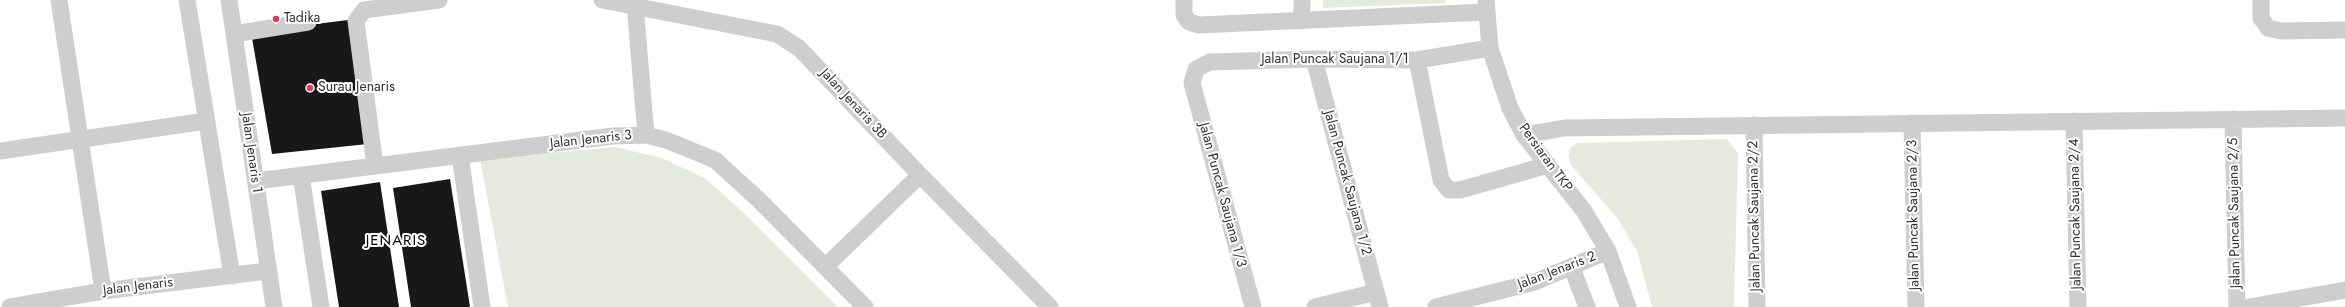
<!DOCTYPE html>
<html>
<head>
<meta charset="utf-8">
<style>
  body { margin:0 }
  canvas { display:block; background:#fff }
</style>
</head>
<body>
<canvas width="2345" height="307"></canvas>
<script>
const ctx = document.querySelector('canvas').getContext('2d');
ctx.lineJoin = 'round';
function fill(path, color) { ctx.fillStyle = color; ctx.fill(path, 'evenodd'); }
const toPath = rows => new Path2D(rows.map(r => 'M' + r).join(''));
function strokePath(path, color, width, dash) { ctx.strokeStyle = color; ctx.lineWidth = width; ctx.lineCap = dash ? 'butt' : 'round'; ctx.setLineDash(dash || []); ctx.stroke(path); }
function write(font, color, halo, rows, align = 'center') {
  ctx.font = font + ' Jost,sans-serif'; ctx.lineWidth = 4; ctx.setLineDash([]); ctx.textBaseline = 'middle'; ctx.strokeStyle = halo; ctx.fillStyle = color; for (const [text, x, y, turn = 0] of rows) {
    ctx.save(); ctx.translate(x, y); ctx.rotate((+turn || 0) * Math.PI / 180); ctx.textAlign = isNaN(turn) ? turn : align; if (halo) ctx.strokeText(text, 0, 0); ctx.fillText(text, 0, 0); ctx.restore();
  }
}
const green = toPath([
  [1323,0,1446,0,1446,3,1323,8],
  [1727,139,1738,153,1734,307,1652,307,1637,251,1618,219,1571,165,1568,155,1571,147,1577,143],
  [615,147,662,158,706,179,745,214,838,307,508,307,480,159]
]);
const building = toPath([
  [348,20,368,144,272,154,251,32],
  [450,179,470,307,411,307,393,188],
  [380,182,399,307,339,307,321,191]
]);
const minor = toPath([
  [59,0,103,291],
  [187,0,232,276],
  [229,0,274,307],
  [602,0,777,34,799,48,920,175,1050,307],
  [1184,0,1184,15,1189,22,1199,25,1487,12],
  [1302,0,1302,21],
  [1486,0,1490,48,1510,108,1524,135,1584,211,1608,251,1628,307],
  [2261,0,2261,18,2268,28,2281,31,2345,30],
  [635,5,646,135],
  [234,34,308,22],
  [1314,59,1380,307],
  [1417,60,1441,180,1449,190,1460,190,1548,165],
  [2233,119,2237,307],
  [2074,121,2078,307],
  [1912,123,1916,307],
  [1754,125,1757,307],
  [1524,135,1564,128,2345,118],
  [0,151,206,121],
  [460,155,482,307],
  [375,166,356,21,364,10,439,0],
  [301,175,321,307],
  [256,181,613,136,646,135,666,140,715,160,759,200,865,307],
  [825,267,920,175],
  [1572,268,1587,307],
  [10,307,103,291,267,271],
  [1253,307,1192,83,1196,69,1210,62,1314,59,1417,60,1490,48],
  [1315,307,1376,292],
  [1436,307,1535,282,1608,251],
  [2249,307,2345,290]
]);
const markers = [
  [276,19,4,"#de3e5b"],
  [310,88,4,"#de3e5b"]
];
const poiNames = [
  ["Tadika",284,19],
  ["Surau Jenaris",318,88]
];
const streetNames = [
  ["Jalan Puncak Saujana 1/1",1335,60],
  ["Jalan Jenaris 3B",853,104,47],
  ["Jalan Jenaris 3",591,140,-6],
  ["Jalan Jenaris 1",251,153,82],
  ["Persiaran TKP",1545,158,54],
  ["Jalan Puncak Saujana 1/2",1347,183,75],
  ["Jalan Puncak Saujana 1/3",1222,195,75],
  ["Jalan Puncak Saujana 2/5",2235,213,-91],
  ["Jalan Puncak Saujana 2/4",2076,214,-91],
  ["Jalan Puncak Saujana 2/3",1914,215,-91],
  ["Jalan Puncak Saujana 2/2",1755,216,-91],
  ["Jalan Jenaris 2",1557,271,-21],
  ["Jalan Jenaris",138,287,-7]
];
const neighbourhoodNames = [
  ["JENARIS",396,241]
];
fill(green, '#e6eade');
fill(building, '#181818');
strokePath(minor, '#cecece', 17);
for (const [x, y, r, color] of markers) { const dot = new Path2D(); dot.arc(x, y, r, 0, 2 * Math.PI); ctx.fillStyle = color; ctx.fill(dot); strokePath(dot, '#fff', 1.5); }
write('14px', '#313131', '#fff', poiNames, 'left');
write('14px', '#313131', '#fff', streetNames);
ctx.letterSpacing = '1px';
write('15px', '#000', '#fff', neighbourhoodNames);
ctx.letterSpacing = '0px';
</script>
</body>
</html>
